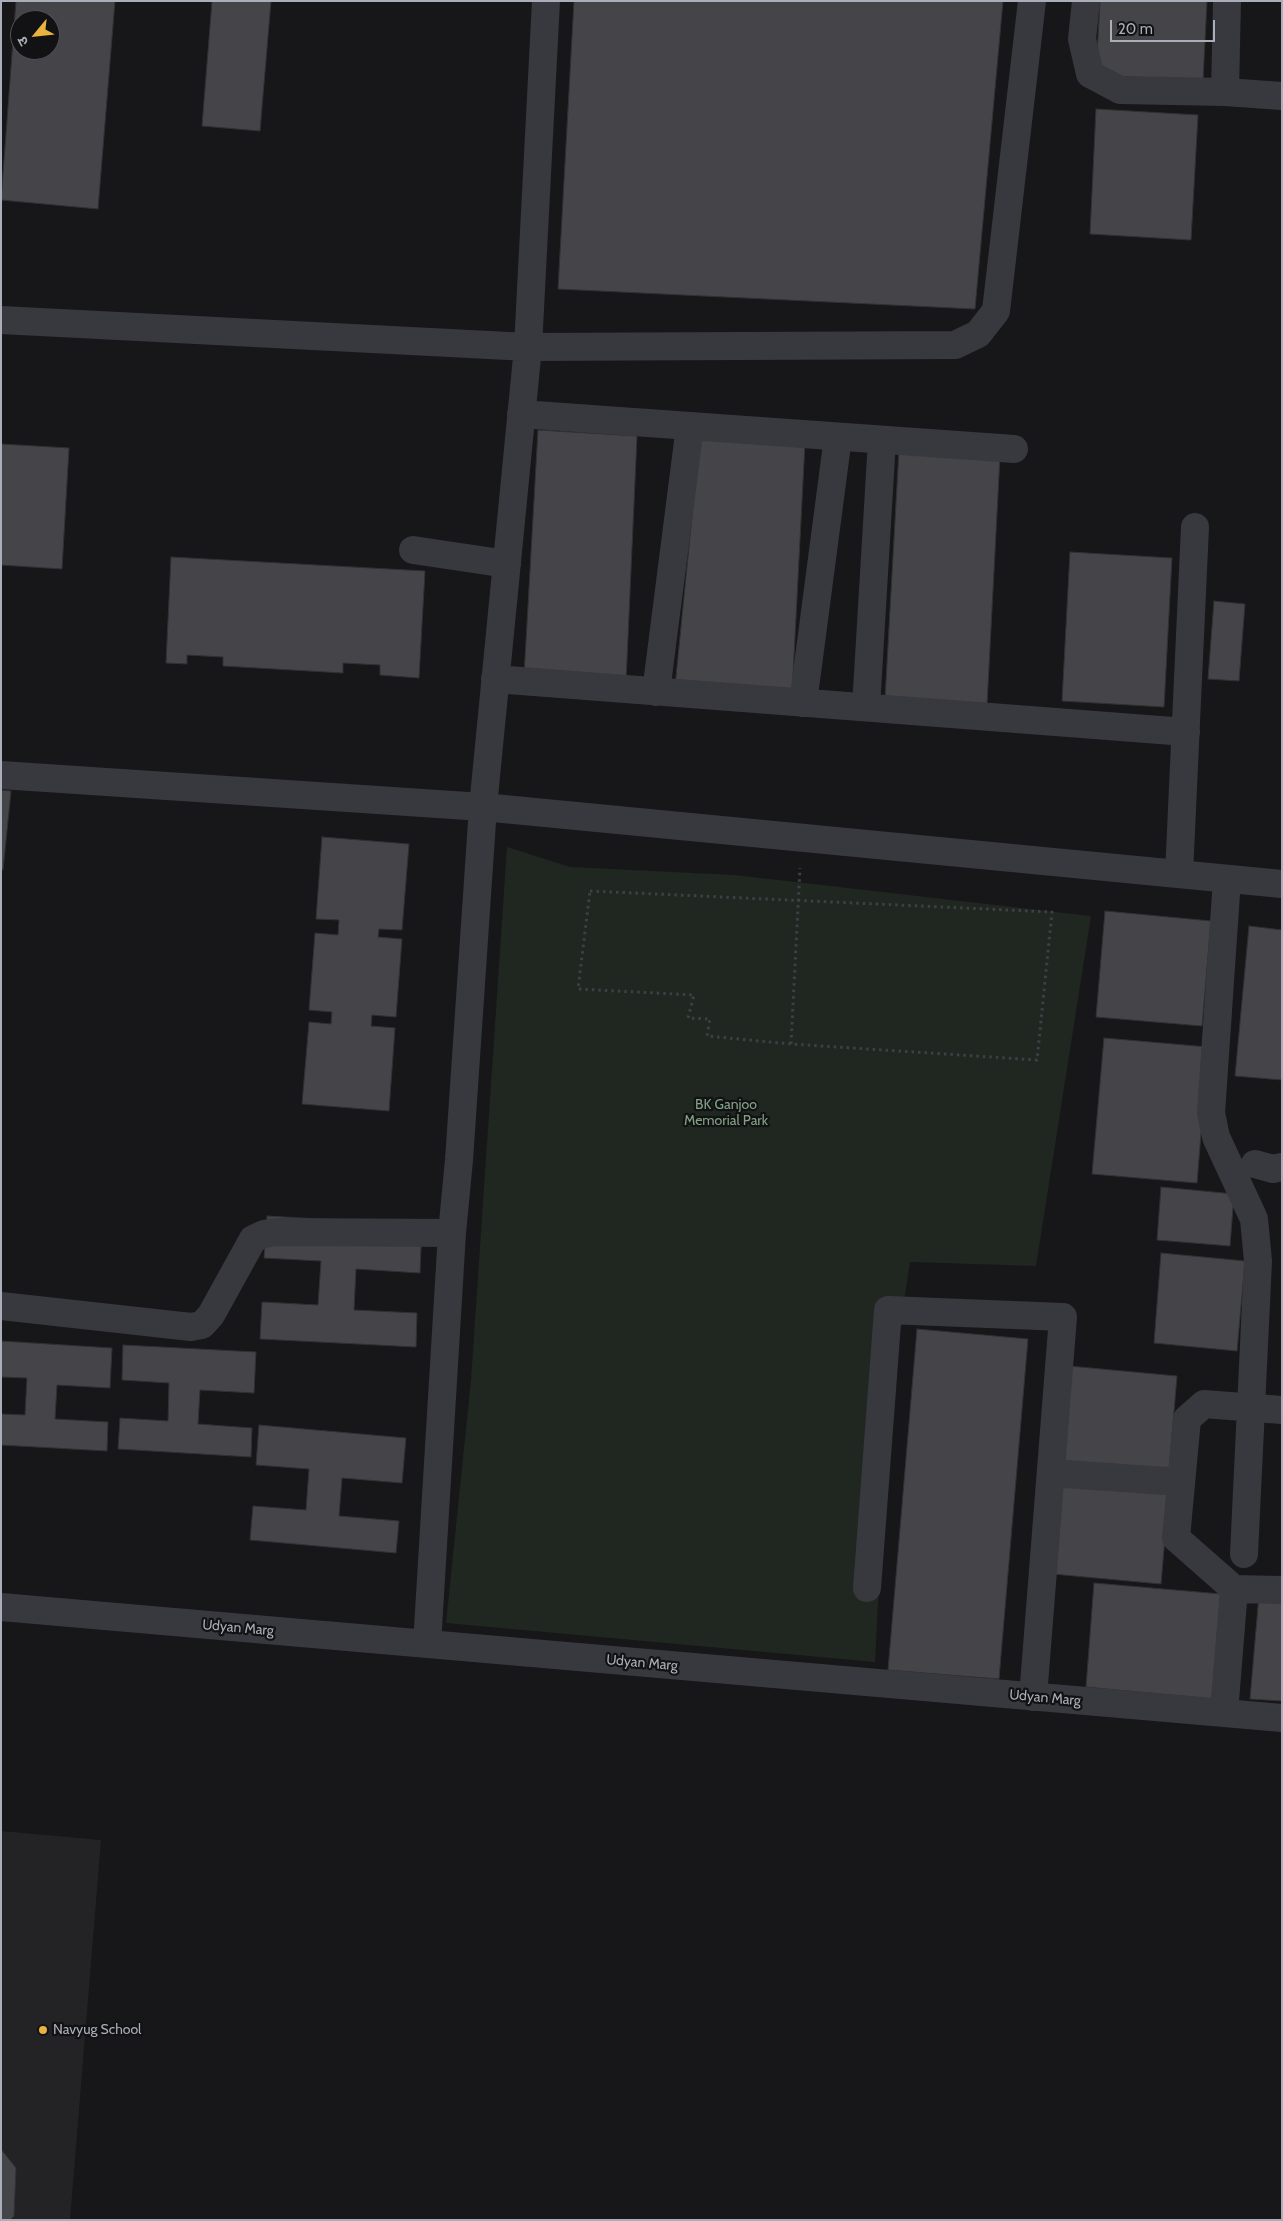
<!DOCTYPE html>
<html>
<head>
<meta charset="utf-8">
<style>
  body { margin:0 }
  #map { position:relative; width:1283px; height:2221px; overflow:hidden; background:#171719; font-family:Cabin,"Noto Sans Devanagari",sans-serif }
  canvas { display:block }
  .frame { position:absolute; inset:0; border:2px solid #aaaeb8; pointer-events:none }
  .north { position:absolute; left:10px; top:10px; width:50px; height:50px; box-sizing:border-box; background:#121214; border:1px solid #4f5056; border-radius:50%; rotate:242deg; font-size:14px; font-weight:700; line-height:20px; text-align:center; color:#aaaeb8 }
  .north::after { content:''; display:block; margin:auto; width:18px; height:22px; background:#eab23e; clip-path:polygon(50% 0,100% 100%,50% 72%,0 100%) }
  .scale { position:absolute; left:1110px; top:20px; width:105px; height:22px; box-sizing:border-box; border:2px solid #aaaeb8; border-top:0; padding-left:6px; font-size:15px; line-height:18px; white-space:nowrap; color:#aaaeb8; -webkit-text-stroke:4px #121214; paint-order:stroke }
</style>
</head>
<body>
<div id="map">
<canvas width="1283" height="2221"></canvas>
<div class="frame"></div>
<div class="north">उ</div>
<div class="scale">20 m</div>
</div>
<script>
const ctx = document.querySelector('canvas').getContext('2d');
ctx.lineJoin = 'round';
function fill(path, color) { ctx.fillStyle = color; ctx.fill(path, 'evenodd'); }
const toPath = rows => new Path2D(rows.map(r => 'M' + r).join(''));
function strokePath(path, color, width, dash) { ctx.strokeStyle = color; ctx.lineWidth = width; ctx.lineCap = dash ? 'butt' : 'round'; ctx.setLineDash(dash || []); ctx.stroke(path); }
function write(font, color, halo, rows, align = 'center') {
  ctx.font = font + ' Cabin,sans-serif'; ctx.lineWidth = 4.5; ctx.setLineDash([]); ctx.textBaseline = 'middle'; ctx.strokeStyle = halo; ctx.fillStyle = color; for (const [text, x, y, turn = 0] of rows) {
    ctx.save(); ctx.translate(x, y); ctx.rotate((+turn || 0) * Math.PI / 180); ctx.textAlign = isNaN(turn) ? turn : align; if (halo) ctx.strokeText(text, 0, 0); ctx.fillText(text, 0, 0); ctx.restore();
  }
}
const built = toPath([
  [1,1831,101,1840,70,2220,1,2220]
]);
const green = toPath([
  [507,847,570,867,735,875,1091,916,1036,1266,910,1262,888,1407,875,1662,446,1623,471,1380]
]);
const building = toPath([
  [16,1,115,1,98,209,1,200,16,1],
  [20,20,50,20,50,50,20,50,20,20],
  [212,1,271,1,260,131,202,126,212,1],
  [574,1,1003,1,975,309,558,289,574,1],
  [1100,1,1207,1,1203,81,1096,75,1100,1],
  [1096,109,1198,115,1191,240,1090,234,1096,109],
  [538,430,637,436,626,682,524,676,538,430],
  [700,437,805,443,792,694,675,687,700,437],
  [1,444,69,448,62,569,1,565,1,444],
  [899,450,1000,456,987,705,885,699,899,450],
  [1070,552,1172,558,1164,707,1062,701,1070,552],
  [171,557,425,571,419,678,380,675,380,665,343,663,343,673,223,666,223,657,187,655,187,664,166,663,171,557],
  [1214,601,1245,604,1239,681,1208,679,1214,601],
  [1,790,11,791,3,870,1,870,1,790],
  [322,837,409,844,402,930,379,929,378,937,402,939,396,1017,372,1015,371,1026,395,1028,389,1111,302,1104,309,1022,331,1024,332,1012,309,1010,315,933,338,935,339,920,316,919,322,837],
  [1105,911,1211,921,1202,1026,1096,1017,1105,911],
  [1249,926,1282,930,1282,1080,1235,1076,1249,926],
  [1104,1038,1208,1047,1197,1183,1092,1174,1104,1038],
  [1161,1187,1234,1194,1230,1246,1157,1240,1161,1187],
  [267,1216,422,1225,420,1273,356,1269,354,1310,417,1313,416,1347,260,1339,262,1302,318,1305,321,1261,264,1258,267,1216],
  [1161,1253,1245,1261,1237,1351,1154,1343,1161,1253],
  [917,1329,1028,1339,999,1679,888,1670,917,1329],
  [1,1341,112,1348,110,1388,57,1385,55,1419,108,1422,107,1451,1,1445,1,1414,25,1415,27,1378,1,1377,1,1341],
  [123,1345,256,1352,254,1393,200,1390,198,1424,252,1428,251,1457,118,1449,120,1418,168,1421,169,1383,122,1380,123,1345],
  [1069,1366,1177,1376,1169,1471,1061,1461,1069,1366],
  [259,1425,406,1438,402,1483,342,1478,339,1516,399,1521,396,1553,250,1540,253,1506,306,1510,309,1469,256,1465,259,1425],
  [1061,1481,1169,1491,1161,1584,1053,1574,1061,1481],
  [1094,1583,1221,1594,1212,1699,1086,1687,1094,1583],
  [1259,1595,1282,1597,1282,1701,1250,1699,1259,1595],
  [1,2149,16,2168,14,2216,10,2220,1,2220,1,2149]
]);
const path = toPath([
  [590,891,1052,912,1037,1060,791,1044,707,1036,710,1019,688,1018,694,995,578,989,590,891],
  [791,1044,800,868]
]);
const minor = toPath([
  [1086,1,1082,39,1090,74,1120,90,1225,92,1282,96],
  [1225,92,1227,1],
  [1,320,528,347,955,345,978,334,996,311,1032,1],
  [521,414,1014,449],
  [413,550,507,564],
  [495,679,1186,732],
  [656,692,690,426],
  [803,703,838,437],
  [866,707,882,440],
  [1,775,483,807,1282,884],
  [1179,874,1195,527],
  [1227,879,1211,1113,1216,1137,1254,1219,1258,1261,1244,1554],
  [1255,1164,1273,1169,1282,1167],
  [1,1306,191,1327,202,1325,211,1315,253,1239,264,1234,275,1232,452,1233],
  [1282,1410,1204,1404,1187,1419,1176,1538,1234,1589,1282,1590],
  [1051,1473,1180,1482],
  [867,1588,888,1310,1063,1317,1033,1697],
  [1,1607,1282,1718],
  [427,1644,452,1233,459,1160,483,807,528,347,546,1],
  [1224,1713,1234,1589]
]);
const markers = [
  [43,2030,5,"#eab23e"]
];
const parkNames = [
  ["BK Ganjoo",726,1105],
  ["Memorial Park",726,1121]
];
const streetNames = [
  ["Udyan Marg",238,1628,5],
  ["Udyan Marg",642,1663,5],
  ["Udyan Marg",1045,1698,5]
];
const poiNames = [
  ["Navyug School",53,2030]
];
fill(built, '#232326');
fill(green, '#1f2720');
fill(building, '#444449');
strokePath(building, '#313135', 1);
strokePath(path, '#3e4045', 3, [2.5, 4]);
strokePath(minor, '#38393e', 28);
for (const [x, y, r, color] of markers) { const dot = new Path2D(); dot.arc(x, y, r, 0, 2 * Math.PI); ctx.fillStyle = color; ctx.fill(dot); strokePath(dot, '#121214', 2); }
write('14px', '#82a284', '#121214', parkNames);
write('14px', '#aaaeb8', '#121214', streetNames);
write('14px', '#aaaeb8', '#121214', poiNames, 'left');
</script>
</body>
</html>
